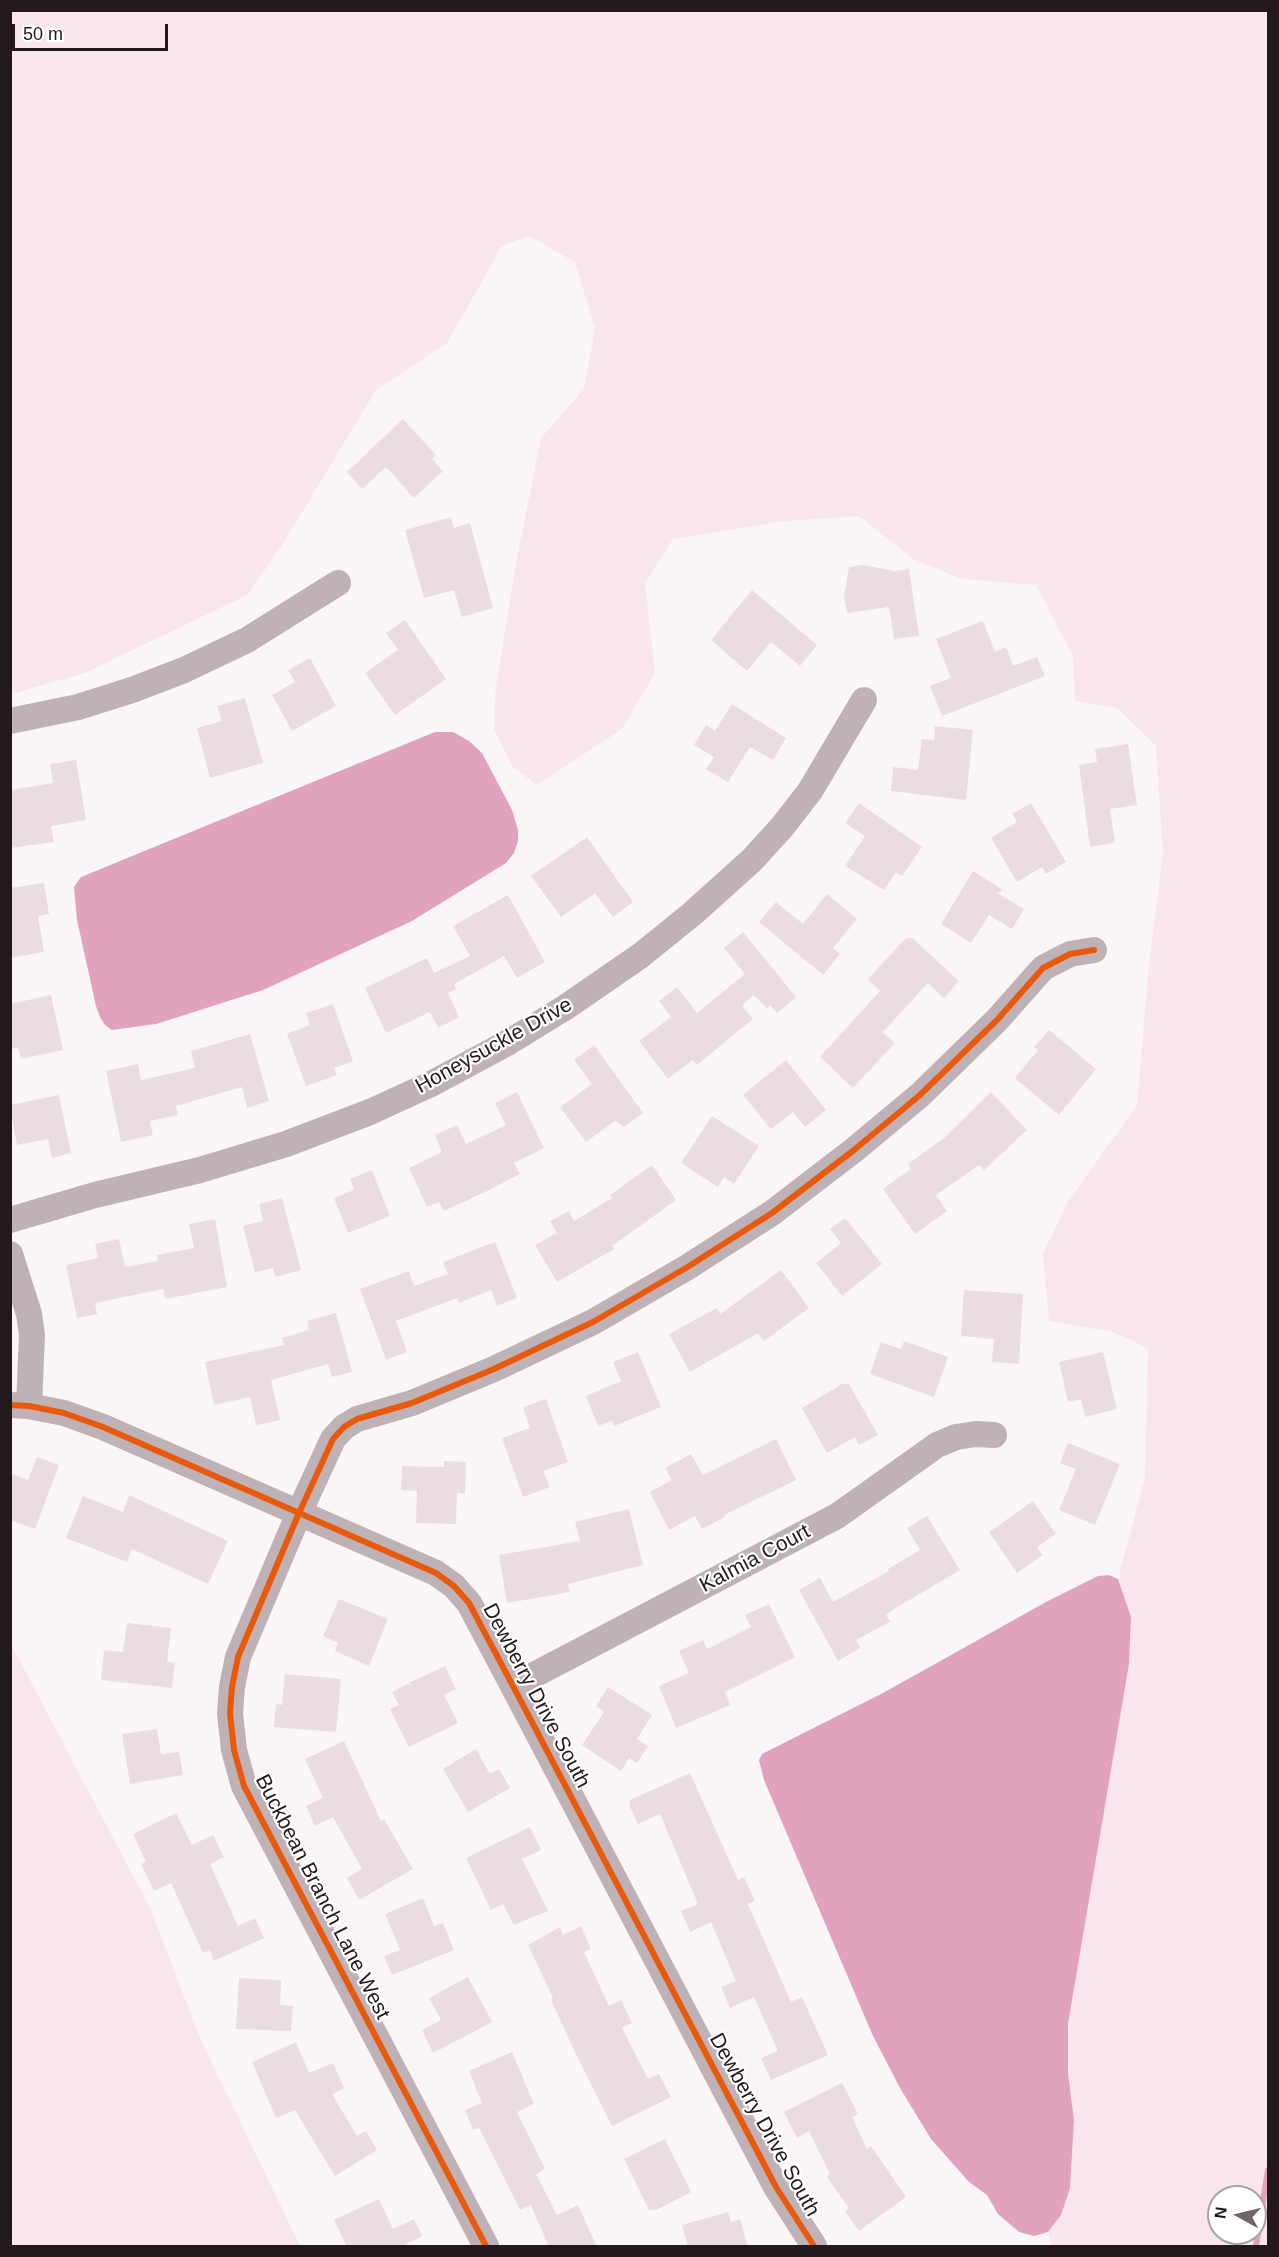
<!DOCTYPE html>
<html>
<head>
<meta charset="utf-8">
<style>
  body { margin:0 }
  #map { position:relative; width:1279px; height:2257px; overflow:hidden; background:#faf5f7; font-family:Helvetica,sans-serif }
  canvas { display:block }
  .frame { position:absolute; inset:0; border:12px solid #22191d; pointer-events:none }
  .north { position:absolute; left:1207px; top:2185px; width:60px; height:60px; box-sizing:border-box; background:#fff; border:2px solid #a7a3a5; border-radius:50%; rotate:278deg; font-size:16px; font-weight:700; line-height:24px; text-align:center; color:#22191d }
  .north::after { content:''; display:block; margin:auto; width:21px; height:27px; background:#6e6669; clip-path:polygon(50% 0,100% 100%,50% 72%,0 100%) }
  .scale { position:absolute; left:12px; top:24px; width:156px; height:27px; box-sizing:border-box; border:3px solid #22191d; border-top:0; padding-left:8px; font-size:18px; line-height:21px; white-space:nowrap; color:#22191d; -webkit-text-stroke:4px #fff; paint-order:stroke }
</style>
</head>
<body>
<div id="map">
<canvas width="1279" height="2257"></canvas>
<div class="frame"></div>
<div class="north">N</div>
<div class="scale">50 m</div>
</div>
<script>
const ctx = document.querySelector('canvas').getContext('2d');
ctx.lineJoin = 'round';
function fill(path, color) { ctx.fillStyle = color; ctx.fill(path, 'evenodd'); }
const toPath = rows => new Path2D(rows.map(r => 'M' + r).join(''));
function strokePath(path, color, width, dash) { ctx.strokeStyle = color; ctx.lineWidth = width; ctx.lineCap = dash ? 'butt' : 'round'; ctx.setLineDash(dash || []); ctx.stroke(path); }
function write(font, color, halo, rows, align = 'center') {
  ctx.font = font + ' Helvetica,sans-serif'; ctx.lineWidth = 4.5; ctx.setLineDash([]); ctx.textBaseline = 'middle'; ctx.strokeStyle = halo; ctx.fillStyle = color; for (const [text, x, y, turn = 0] of rows) {
    ctx.save(); ctx.translate(x, y); ctx.rotate((+turn || 0) * Math.PI / 180); ctx.textAlign = isNaN(turn) ? turn : align; if (halo) ctx.strokeText(text, 0, 0); ctx.fillText(text, 0, 0); ctx.restore();
  }
}
const green = toPath([
  [11,11,1268,11,1268,2246,1052,2246,1048,2232,1061,2215,1074,2120,1068,2073,1068,2024,1129,1664,1131,1617,1118,1579,1145,1477,1148,1348,1113,1332,1049,1321,1043,1254,1068,1201,1137,1106,1149,964,1163,854,1156,746,1117,708,1075,701,1073,656,1036,585,962,579,913,559,859,516,786,521,673,539,645,583,655,673,622,729,537,785,513,767,494,730,495,695,515,569,541,438,584,389,595,328,575,262,529,236,502,246,447,343,376,390,281,547,247,595,85,673,11,694],
  [1219,2197,1255,2197,1255,2233,1219,2233],
  [11,1644,151,1910,200,2038,300,2246,11,2246]
]);
const water = toPath([
  [435,732,453,732,469,741,482,753,512,810,518,830,518,841,514,853,506,863,412,921,263,990,156,1024,112,1030,105,1025,100,1017,96,1006,77,920,74,887,81,877],
  [1109,1575,1118,1579,1131,1617,1129,1664,1068,2024,1068,2073,1074,2120,1070,2188,1061,2215,1048,2232,1034,2236,1019,2232,998,2214,987,2195,969,2182,931,2139,900,2088,873,2036,764,1780,759,1760,762,1754,883,1693,1046,1602,1098,1576]
]);
const stream = toPath([
  [1256,2246,1268,2170]
]);
const building = toPath([
  [403,419,436,455,432,459,443,471,414,498,386,467,362,489,347,472],
  [451,517,454,528,470,523,493,608,462,617,454,590,424,598,405,530],
  [863,565,895,571,909,569,919,636,894,639,889,607,847,613,844,597,849,567],
  [752,590,817,645,800,666,771,642,747,671,711,640],
  [405,620,446,679,395,715,365,673,398,650,386,633],
  [983,621,995,652,1006,647,1013,666,1037,657,1045,676,942,716,930,686,951,678,936,639],
  [310,658,336,706,292,731,272,695,295,682,288,670],
  [245,698,263,763,210,778,197,728,222,721,217,706],
  [732,704,786,738,773,760,750,747,728,782,706,769,714,757,694,745,706,725,715,731],
  [935,726,973,730,966,800,891,791,893,767,918,770,922,739,934,740],
  [1128,744,1137,805,1110,809,1115,843,1090,847,1079,765,1097,762,1095,749],
  [76,760,86,820,51,826,54,842,10,848,10,790,53,783,50,764],
  [859,803,922,847,902,876,896,872,884,890,845,866,865,836,845,823],
  [1031,803,1066,862,1046,874,1042,867,1017,882,991,838,1017,822,1012,814],
  [587,837,633,902,613,917,595,893,561,917,531,876],
  [973,871,1003,890,997,893,1024,909,1012,929,989,915,971,943,941,924],
  [44,883,49,914,38,916,44,952,10,958,10,888],
  [827,894,857,919,833,948,840,954,823,975,759,922,776,902,803,924],
  [508,895,545,962,517,978,504,956,454,984,456,989,448,993,459,1017,438,1028,430,1012,386,1033,365,988,427,958,434,973,470,956,453,926],
  [743,932,796,997,777,1013,770,1005,767,1008,753,995,742,1006,753,1019,697,1065,693,1060,668,1079,639,1041,671,1017,659,1001,677,987,697,1013,745,974,724,948],
  [906,938,912,938,959,981,944,998,928,983,883,1032,895,1043,853,1088,820,1057,880,991,868,979],
  [51,995,63,1050,21,1059,18,1048,10,1049,10,1004],
  [333,1004,353,1061,334,1068,337,1075,306,1086,287,1034,310,1025,306,1013],
  [1049,1030,1096,1069,1059,1115,1015,1078,1038,1050,1034,1047],
  [250,1034,269,1101,247,1108,242,1087,176,1106,178,1115,150,1121,153,1135,121,1142,106,1071,138,1064,141,1080,195,1068,191,1051],
  [594,1045,643,1113,624,1127,615,1121,586,1142,560,1107,592,1084,574,1060],
  [786,1060,826,1110,805,1127,793,1112,771,1129,743,1095],
  [517,1092,544,1148,514,1163,520,1174,487,1191,444,1211,439,1202,427,1207,409,1168,442,1152,435,1135,457,1125,466,1144,506,1125,495,1103],
  [991,1092,1027,1130,984,1170,979,1165,936,1195,947,1211,915,1234,883,1189,911,1169,908,1164,944,1138],
  [59,1095,71,1153,52,1158,48,1139,17,1145,10,1105],
  [712,1116,759,1146,734,1184,724,1177,718,1187,681,1163],
  [652,1165,676,1200,612,1246,614,1249,557,1282,535,1245,557,1233,550,1221,569,1211,574,1221,612,1198,610,1195],
  [372,1170,390,1216,348,1233,334,1198,354,1190,350,1179],
  [282,1198,301,1270,275,1277,273,1268,255,1272,243,1226,263,1221,259,1204],
  [845,1218,882,1264,842,1296,816,1263,841,1243,830,1229],
  [215,1219,227,1287,165,1299,163,1289,95,1303,97,1314,77,1318,66,1265,98,1258,95,1244,119,1239,125,1267,158,1261,157,1255,194,1248,189,1224],
  [495,1242,517,1298,497,1306,491,1290,459,1303,457,1298,396,1321,407,1352,386,1360,360,1289,409,1271,414,1286,448,1274,443,1262],
  [781,1270,809,1308,764,1341,758,1333,690,1372,669,1334,717,1308,720,1314],
  [964,1290,1023,1294,1019,1364,992,1362,994,1339,961,1336],
  [336,1313,352,1372,332,1377,328,1364,271,1380,280,1420,256,1425,250,1397,214,1405,205,1362,284,1345,282,1338,309,1330,307,1321],
  [904,1341,948,1357,934,1397,870,1374,881,1342,901,1349],
  [638,1352,661,1407,614,1426,612,1421,598,1426,586,1396,621,1381,613,1362],
  [1103,1352,1117,1409,1085,1417,1081,1399,1068,1402,1059,1362],
  [842,1384,849,1384,878,1435,859,1445,855,1437,827,1453,802,1408],
  [546,1399,568,1462,543,1471,550,1487,523,1497,502,1438,530,1428,523,1407],
  [776,1439,796,1480,724,1515,725,1517,702,1529,695,1516,669,1530,650,1492,672,1480,665,1468,691,1454,703,1475],
  [1068,1443,1120,1464,1095,1525,1059,1510,1076,1469,1060,1463],
  [37,1457,59,1465,35,1529,10,1520,10,1473,28,1480],
  [444,1461,466,1462,465,1494,457,1493,456,1524,416,1523,417,1491,401,1490,402,1466,444,1467],
  [129,1495,228,1541,208,1584,132,1549,127,1562,66,1538,83,1496,123,1512],
  [1033,1501,1056,1534,1037,1547,1043,1555,1017,1573,989,1532],
  [629,1509,643,1565,568,1584,570,1592,507,1603,499,1555,580,1541,575,1522],
  [927,1516,960,1570,886,1614,890,1622,856,1640,860,1648,838,1661,799,1590,820,1578,833,1602,889,1571,888,1569,920,1550,907,1528],
  [339,1599,388,1619,369,1666,335,1651,338,1643,323,1636],
  [769,1604,795,1657,725,1692,730,1705,676,1728,659,1686,689,1673,679,1651,703,1640,707,1649,751,1627,745,1615],
  [127,1623,171,1628,167,1661,175,1663,172,1688,101,1680,104,1650,123,1652],
  [445,1666,456,1689,444,1695,458,1723,409,1747,390,1709,399,1705,392,1692,407,1684,413,1685,409,1683],
  [285,1674,341,1679,336,1732,274,1727,276,1704,282,1705],
  [608,1687,652,1715,637,1739,648,1746,637,1763,629,1758,621,1771,582,1745,604,1712,596,1706],
  [157,1729,161,1754,179,1752,183,1775,130,1784,122,1734],
  [344,1741,381,1821,384,1819,413,1869,359,1900,347,1878,362,1869,333,1817,315,1826,306,1806,323,1798,305,1759],
  [476,1749,490,1774,499,1769,510,1788,468,1812,443,1769],
  [690,1773,738,1880,744,1877,755,1901,748,1904,791,2002,802,1997,828,2055,771,2080,761,2058,778,2051,754,1997,730,2008,721,1987,736,1981,711,1922,690,1932,681,1911,698,1904,660,1814,638,1824,630,1807,630,1800],
  [176,1813,192,1845,213,1835,224,1857,210,1864,238,1926,255,1918,264,1938,214,1961,210,1950,203,1953,171,1883,154,1891,141,1864,146,1862,133,1834],
  [530,1827,541,1850,522,1859,548,1911,514,1925,503,1904,491,1910,466,1858],
  [423,1898,434,1926,443,1923,454,1950,392,1975,384,1956,400,1950,385,1914],
  [581,1926,591,1949,584,1952,609,2006,621,2000,632,2023,622,2028,648,2079,659,2074,671,2097,612,2126,574,2050,551,2000,553,1998,528,1945,560,1927,563,1935],
  [468,1977,492,2022,433,2053,422,2030,441,2020,429,1998],
  [239,1978,281,1980,280,2005,293,2006,291,2031,236,2029],
  [296,2042,309,2073,333,2063,344,2088,332,2094,357,2136,366,2131,377,2150,335,2176,295,2110,276,2118,252,2062],
  [512,2052,534,2104,517,2112,545,2169,536,2174,557,2215,578,2205,597,2247,549,2247,531,2205,520,2210,479,2128,473,2130,465,2110,482,2103,469,2071],
  [842,2083,858,2114,852,2117,867,2149,871,2146,906,2197,859,2231,845,2211,849,2208,827,2177,830,2174,809,2131,797,2138,784,2112],
  [665,2139,691,2192,656,2210,649,2210,624,2159],
  [379,2199,393,2229,414,2219,422,2236,401,2247,347,2247,334,2220],
  [728,2212,731,2222,740,2219,748,2247,688,2247,682,2225]
]);
const minor = toPath([
  [10,721,78,707,132,690,184,670,247,640,338,583],
  [10,1220,95,1195,200,1170,286,1144,370,1112,431,1084,509,1042,566,1007,640,956,692,914,752,860,782,827,810,791,864,700],
  [10,1254,29,1314,32,1335,29,1406],
  [10,1405,29,1406,64,1413,103,1427,436,1573,454,1586,469,1603,513,1686,776,2187,814,2246],
  [513,1686,837,1516,937,1445,956,1437,976,1434,994,1435],
  [486,2246,244,1786,234,1750,230,1713,232,1687,238,1657,299,1513,333,1439,344,1427,357,1419,412,1403,494,1369,593,1322,686,1268,772,1213,854,1150,920,1095,997,1020,1043,968,1070,954,1094,950]
]);
const cycleway = toPath([
  [10,1405,29,1406,64,1413,103,1427,436,1573,454,1586,469,1603,513,1686,776,2187,814,2246],
  [486,2246,244,1786,234,1750,230,1713,232,1687,238,1657,299,1513,333,1439,344,1427,357,1419,412,1403,494,1369,593,1322,686,1268,772,1213,854,1150,920,1095,997,1020,1043,968,1070,954,1094,950]
]);
const streetNames = [
  ["Honeysuckle Drive",494,1046,-29],
  ["Kalmia Court",755,1559,-28],
  ["Dewberry Drive South",536,1696,62],
  ["Buckbean Branch Lane West",322,1897,63],
  ["Dewberry Drive South",764,2125,61]
];
fill(green, '#f8e5ed');
fill(water, '#e1a2be');
strokePath(stream, '#e1a2be', 6);
fill(building, '#eadde2');
strokePath(minor, '#beb2b7', 26);
strokePath(cycleway, '#e8590c', 6);
write('21px', '#22191d', '#fff', streetNames);
</script>
</body>
</html>
